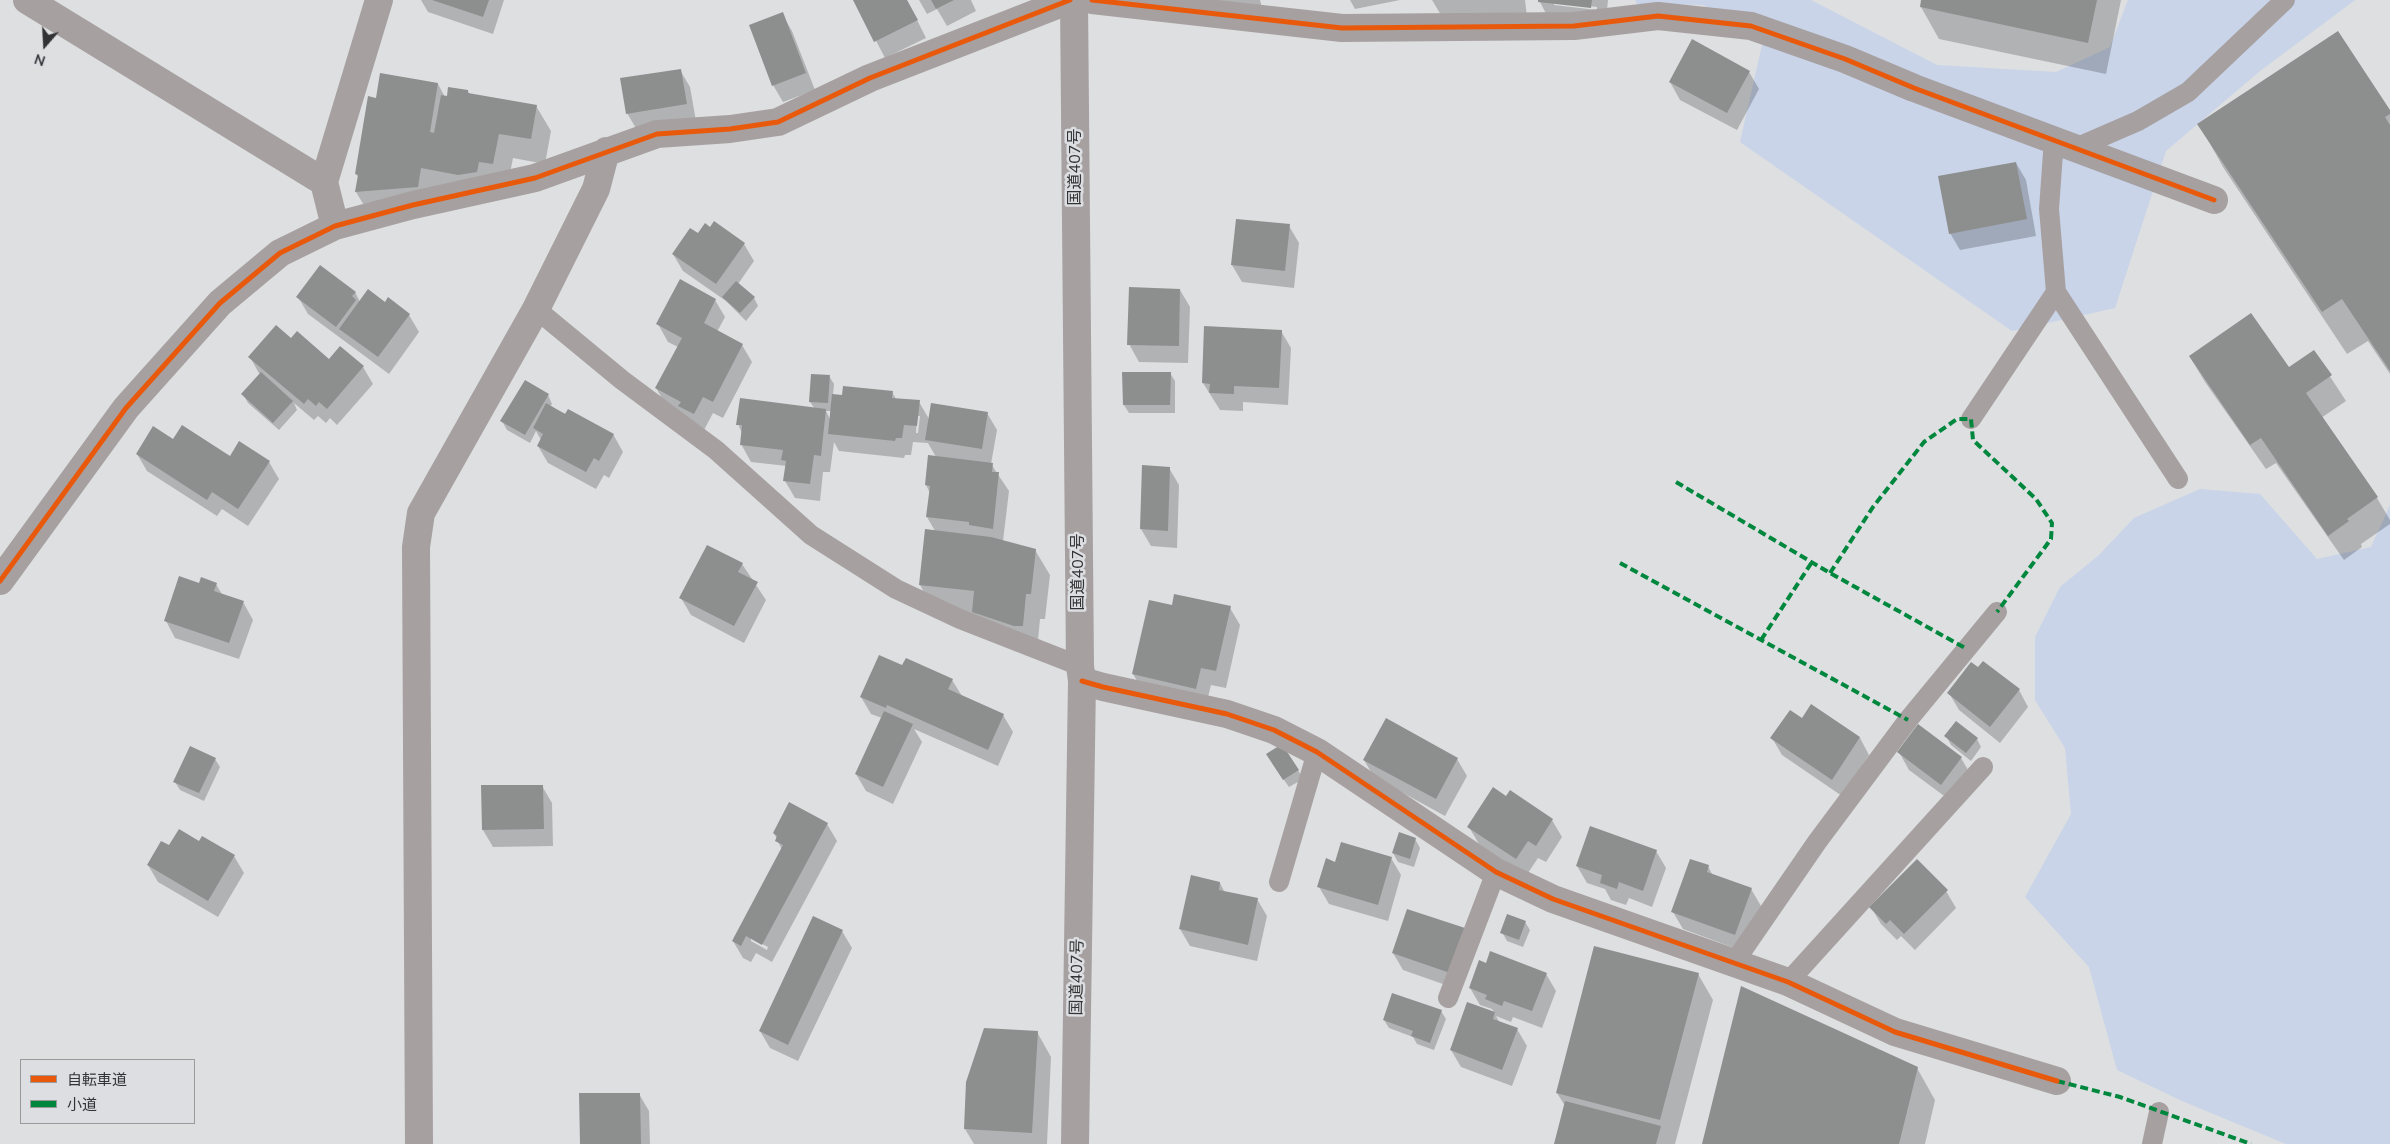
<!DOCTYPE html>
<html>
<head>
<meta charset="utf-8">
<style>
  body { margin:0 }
  #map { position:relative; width:2390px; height:1144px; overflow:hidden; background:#dddfe1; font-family:"Nunito Sans","Noto Sans JP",sans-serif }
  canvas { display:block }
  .legend { position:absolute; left:20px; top:1059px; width:175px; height:65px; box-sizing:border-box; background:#dcdee2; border:1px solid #989a9c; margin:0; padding:6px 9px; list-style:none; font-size:15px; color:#323334 }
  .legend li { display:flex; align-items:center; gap:10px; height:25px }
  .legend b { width:25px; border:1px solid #989a9c }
  .north { position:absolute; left:20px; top:20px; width:50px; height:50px; -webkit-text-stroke:4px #dcdee2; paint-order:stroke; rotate:199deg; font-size:14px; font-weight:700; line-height:20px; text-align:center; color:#323334 }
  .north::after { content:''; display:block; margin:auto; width:18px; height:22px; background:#323334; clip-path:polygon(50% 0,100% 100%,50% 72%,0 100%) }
</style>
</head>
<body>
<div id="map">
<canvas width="2390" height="1144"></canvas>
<ul class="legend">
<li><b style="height:6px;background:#e8590c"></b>自転車道</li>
<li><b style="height:6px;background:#00873e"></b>小道</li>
</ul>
<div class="north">N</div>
</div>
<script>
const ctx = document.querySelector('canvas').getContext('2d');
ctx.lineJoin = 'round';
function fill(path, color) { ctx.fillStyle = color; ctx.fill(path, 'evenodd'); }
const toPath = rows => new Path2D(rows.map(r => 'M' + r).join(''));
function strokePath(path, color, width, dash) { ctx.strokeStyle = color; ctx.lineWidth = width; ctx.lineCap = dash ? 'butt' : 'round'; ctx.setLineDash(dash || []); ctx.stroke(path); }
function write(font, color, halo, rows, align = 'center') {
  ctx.font = font + ' "Nunito Sans","Noto Sans JP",sans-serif'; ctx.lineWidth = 5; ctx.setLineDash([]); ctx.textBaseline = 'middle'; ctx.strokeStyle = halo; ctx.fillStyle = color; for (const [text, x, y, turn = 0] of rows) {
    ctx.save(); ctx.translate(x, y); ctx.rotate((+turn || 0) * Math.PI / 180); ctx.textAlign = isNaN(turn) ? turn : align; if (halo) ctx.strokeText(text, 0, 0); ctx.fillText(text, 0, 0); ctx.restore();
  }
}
const green = toPath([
  [1635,0,1811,0,1937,65,2056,72,2110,47,2128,0,2355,0,2260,71,2166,151,2115,308,2012,331,1740,142,1762,45,1703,5,1637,4],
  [2200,489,2260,494,2317,559,2371,547,2390,505,2390,1144,2286,1144,2182,1101,2117,1070,2089,967,2025,897,2071,814,2065,748,2035,700,2035,637,2060,587,2099,555,2134,518]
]);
const shadow = toPath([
  [421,0,504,0,493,34,428,12],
  [855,0,907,0,926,38,885,58],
  [919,0,971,0,976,11,947,26,937,9,927,14],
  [1178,0,1260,0,1263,12],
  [1350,0,1400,0,1355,9],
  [1432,0,1525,0,1527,17,1444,20],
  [1539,0,1608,0,1605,32,1553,27],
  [1554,2,1597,7,1597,10,1554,5],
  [1922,0,2121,0,2106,74,1939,39,1921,7],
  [782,14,792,31,815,90,783,102,773,85],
  [680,70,690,87,696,121,637,130,627,113],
  [1749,72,1759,89,1737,130,1680,100,1670,82],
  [438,84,445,97,468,91,470,95,536,106,551,131,545,164,513,158,507,189,371,217,356,192,359,178,356,174,377,99],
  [2390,112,2390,374,2368,341,2347,354,2223,167,2199,124],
  [2016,163,2026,180,2036,236,1960,250,1950,233],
  [1237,221,1289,226,1299,243,1294,288,1242,282,1232,265],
  [710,228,744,244,754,261,738,284,754,298,758,306,746,321,726,301,683,271,673,254],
  [1180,290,1190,307,1188,363,1139,362,1129,344],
  [355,292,360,302,385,303,409,315,419,332,389,374,308,314,298,297],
  [715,300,725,317,717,332,742,345,752,362,723,418,713,413,704,430,666,405,656,388,678,347,668,342,658,324],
  [1281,331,1291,348,1288,405,1243,402,1243,411,1220,410,1203,383],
  [291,340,330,360,363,367,373,384,337,425,330,418,326,423,318,416,314,420,294,403,297,410,279,430,248,403,243,394,260,375,250,357],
  [2314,352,2346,401,2321,418,2377,498,2390,520,2390,524,2361,544,2362,547,2344,560,2276,463,2266,469,2205,382,2190,357,2288,369],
  [1170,373,1175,381,1175,413,1129,413,1124,405],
  [829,376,834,384,833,395,843,397,892,392,896,399,919,402,929,419,987,413,997,430,991,464,1009,491,1003,541,1035,550,1050,575,1045,619,1040,619,1037,651,934,610,920,585,935,531,927,517,930,493,926,485,936,457,928,443,913,442,911,455,905,455,904,458,839,451,834,442,830,472,823,472,820,501,795,498,785,481,787,466,751,462,741,444,742,433,738,424,815,409,810,402],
  [826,411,831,411,830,419],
  [917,416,920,416,918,433,916,433],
  [548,395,552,404,550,407,613,434,623,452,609,478,604,475,596,489,548,463,538,446,541,440,536,431,530,443,507,430,502,421],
  [174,441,230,458,269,462,279,479,248,526,222,509,217,516,147,471,137,454],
  [1169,468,1179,485,1177,548,1151,546,1141,529],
  [742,564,766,600,744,643,691,615,681,598],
  [200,584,216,584,223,596,243,602,253,620,239,659,175,638,166,621],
  [1173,606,1230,608,1240,625,1226,688,1211,685,1206,705,1143,691,1133,674],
  [902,667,952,680,962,696,1003,715,1013,732,998,766,914,729,922,742,893,804,866,791,856,774,882,718,871,714,861,697],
  [2019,690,2028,707,2000,743,1959,710,1949,693],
  [1812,706,1860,738,1869,755,1842,796,1782,755,1772,738,1802,720],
  [1946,736,1977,739,1981,747,1971,761,1951,745],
  [1899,752,1961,758,1971,775,1951,801,1909,770],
  [215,759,220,767,204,801,180,790,175,782],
  [1457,759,1467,776,1445,816,1374,777,1364,760],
  [1272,763,1298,770,1303,779,1289,787],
  [542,786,552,803,553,846,493,847,483,830],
  [1506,798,1552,820,1562,837,1546,862,1538,858,1526,876,1479,844,1469,827],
  [827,824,837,841,772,962,756,953,751,962,743,958,733,941,782,850,774,833],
  [751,938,768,947,767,950,751,941],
  [1415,839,1420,848,1414,867,1398,862,1393,853],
  [169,847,234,856,244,873,218,917,158,882,148,865],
  [1656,851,1666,868,1652,907,1629,898,1626,905,1611,900,1605,889,1587,883,1577,866],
  [1391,858,1401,875,1388,921,1329,904,1319,887],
  [1708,866,1713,876,1751,889,1761,906,1745,952,1683,929,1673,912],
  [1192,876,1220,883,1225,893,1257,899,1267,916,1257,961,1190,946,1180,929],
  [1946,891,1956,908,1915,950,1901,936,1897,940,1881,924,1871,907],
  [1408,910,1460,990,1403,970,1393,953],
  [1525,922,1530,930,1523,947,1507,941,1502,932],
  [842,931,852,948,798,1061,770,1048,760,1031],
  [1546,974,1556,991,1542,1028,1513,1017,1511,1022,1496,1016,1500,1023,1517,1029,1527,1046,1512,1086,1461,1067,1451,1050,1468,1004,1495,1013,1492,1009,1480,1005,1470,988],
  [1698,974,1713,1000,1675,1144,1555,1144,1565,1106,1557,1093],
  [1441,1011,1446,1019,1434,1050,1417,1044,1413,1037,1389,1028,1384,1020],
  [1037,1032,1051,1057,1047,1144,974,1144,965,1129],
  [1917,1068,1935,1100,1925,1144,1703,1144],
  [639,1094,649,1111,650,1144,581,1144]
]);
const building = toPath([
  [432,0,489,0,483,17],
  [853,0,907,0,918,20,874,42],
  [931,0,954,0,936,9],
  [1538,0,1592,0,1591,8,1538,2],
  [1921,0,2097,0,2088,43,1920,7],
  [783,12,806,73,772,86,749,25],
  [2338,31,2390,110,2390,114,2385,117,2390,125,2390,371,2342,299,2322,312,2197,124],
  [1692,39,1750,71,1727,113,1669,82],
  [681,69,687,104,626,114,620,78],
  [380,73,438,83,430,132,434,133,441,95,447,96,448,87,468,90,468,93,537,105,531,139,499,134,493,164,479,162,477,172,458,175,421,168,418,187,355,192,358,175,355,174,368,96,376,98],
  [2016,162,2027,219,1949,234,1938,176],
  [1236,219,1290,224,1285,271,1231,265],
  [714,221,745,243,716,284,672,254,690,228,698,233,705,223,710,227],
  [320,265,356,292,352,296,356,300,336,327,296,297],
  [680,279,716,299,704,323,743,344,713,402,703,397,694,414,678,406,681,402,655,388,682,338,656,324],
  [736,281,755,297,740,313,722,297],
  [1129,287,1180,289,1179,346,1127,345],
  [368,289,385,302,388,297,410,314,378,357,339,329],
  [2251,313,2289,367,2314,350,2332,375,2306,393,2378,497,2347,519,2349,521,2328,536,2261,438,2250,445,2189,356],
  [276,325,291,338,297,331,329,359,340,346,364,366,327,409,319,402,316,406,308,399,304,404,248,357],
  [1204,326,1282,330,1279,388,1234,386,1234,394,1209,393,1210,384,1202,383],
  [261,372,293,401,273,423,241,394],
  [1122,372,1171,372,1170,405,1123,405],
  [811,374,830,375,828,403,809,402],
  [525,380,549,394,525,435,500,421],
  [843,386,893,391,892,398,920,400,917,426,904,425,902,438,896,438,895,441,828,434,832,394,842,395],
  [740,398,826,409,821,456,814,455,810,484,783,481,786,461,781,460,783,450,740,445,742,425,736,425],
  [546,403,565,414,568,409,614,434,599,461,594,458,586,472,537,446,543,434,533,428],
  [931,403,988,412,982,449,925,440],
  [182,425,230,456,239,441,270,461,238,509,212,492,207,500,136,454,153,426,173,439],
  [928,455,993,463,992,472,999,472,993,529,969,525,969,522,926,517,930,486,925,485],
  [1142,465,1170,467,1168,531,1140,529],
  [925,529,991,537,1036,549,1031,594,1026,594,1023,626,1014,626,972,612,974,591,919,585],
  [707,545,743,563,738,572,758,582,734,626,679,598],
  [179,576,199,583,201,577,217,583,214,591,244,601,229,643,164,621],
  [1174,594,1231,606,1216,671,1201,668,1196,689,1132,674,1149,600,1172,605],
  [879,655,902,665,906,658,953,679,948,689,1004,714,988,750,887,705,886,708,860,697],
  [1983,661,2020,689,1990,727,1947,693,1971,662,1978,667],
  [1811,704,1860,737,1832,780,1770,738,1790,710,1802,718],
  [884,711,913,724,883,787,855,774],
  [1386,718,1458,758,1436,799,1363,760],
  [1956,721,1978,738,1966,753,1944,736],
  [1918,724,1962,757,1941,785,1897,752],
  [1282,744,1299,770,1283,780,1266,754],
  [190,746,216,758,199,793,173,782],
  [481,785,543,785,544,829,482,830],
  [1493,787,1506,796,1510,790,1553,819,1536,846,1528,841,1516,859,1467,827],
  [789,802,828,823,762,945,746,936,741,946,732,941,783,845,775,841,777,836,773,833],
  [1590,826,1657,850,1643,891,1619,882,1617,889,1600,883,1602,875,1576,866],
  [179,829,199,841,202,836,235,855,208,901,147,865,161,841,169,845],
  [1399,832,1416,838,1410,859,1392,853],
  [1341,842,1392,857,1378,905,1317,887,1326,858,1335,862],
  [1690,859,1709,865,1707,872,1752,888,1735,935,1671,912],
  [1917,859,1948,890,1904,934,1890,920,1886,924,1869,907],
  [1191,875,1220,882,1219,890,1258,898,1248,945,1179,929],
  [1407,909,1465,928,1450,973,1392,953],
  [1507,914,1526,921,1519,940,1500,933],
  [813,916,843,930,788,1045,759,1031],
  [1594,946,1699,973,1660,1120,1556,1093],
  [1490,951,1547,973,1532,1011,1504,1001,1502,1006,1485,999,1487,995,1469,988,1479,960,1486,963],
  [1741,986,1918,1067,1899,1144,1702,1144],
  [1392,993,1442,1010,1430,1043,1411,1036,1413,1031,1383,1020],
  [1467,1002,1495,1012,1493,1019,1518,1028,1502,1070,1450,1050],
  [984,1028,1038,1031,1032,1133,964,1129,966,1082],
  [579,1093,640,1093,641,1144,580,1144],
  [1565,1101,1661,1126,1656,1144,1554,1144]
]);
const service = toPath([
  [2054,139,2049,209,2056,292,2178,479],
  [2078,147,2138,121,2188,92,2285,0],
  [536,309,622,380,716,450,811,535,896,589,960,619,1080,666],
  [1971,419,2056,292],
  [1279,882,1317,752],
  [1733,964,1817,842,1908,720,1997,612],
  [1788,982,1983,767],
  [1448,998,1496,872],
  [2152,1144,2159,1112]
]);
const minor = toPath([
  [27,0,324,182],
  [1092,0,1342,28,1574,26,1658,16,1751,26,1845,59,1914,88,2214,200],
  [335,226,324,182,379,0],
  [0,581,126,408,220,303,280,253,335,226,413,205,535,178,657,134,730,129,778,122,870,78,1070,0],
  [1082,681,1103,687,1227,714,1274,730,1317,752,1496,872,1553,899,1788,982,1895,1032,2057,1081],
  [419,1144,416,547,421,513,536,309,596,189,606,151]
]);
const trunk = toPath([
  [1074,0,1080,666,1082,681,1075,1144]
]);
const quiet = toPath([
  [1676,482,1830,573,1967,649],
  [1620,563,1908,720],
  [1830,573,1873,507,1924,442,1957,419,1971,419,1973,440,2036,499,2052,523,2051,539,1997,612],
  [1761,640,1812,562],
  [2057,1081,2120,1097,2251,1144]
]);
const cycleway = toPath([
  [1092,0,1342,28,1574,26,1658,16,1751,26,1845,59,1914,88,2214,200],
  [0,581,126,408,220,303,280,253,335,226,413,205,535,178,657,134,730,129,778,122,870,78,1070,0],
  [1082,681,1103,687,1227,714,1274,730,1317,752,1496,872,1553,899,1788,982,1895,1032,2057,1081]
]);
const streetNames = [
  ["国道407号",1076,167,-90],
  ["国道407号",1079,572,-90],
  ["国道407号",1078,977,-89]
];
fill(green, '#c9d4e9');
fill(shadow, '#0003');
fill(building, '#8d8e8e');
strokePath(service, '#a7a0a0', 20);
strokePath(minor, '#a7a0a0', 28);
strokePath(trunk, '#a6a0a1', 28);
strokePath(quiet, '#00873e', 4, [8, 4]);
strokePath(cycleway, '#e8590c', 5);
write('16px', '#323334', '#dcdee2', streetNames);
</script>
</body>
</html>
